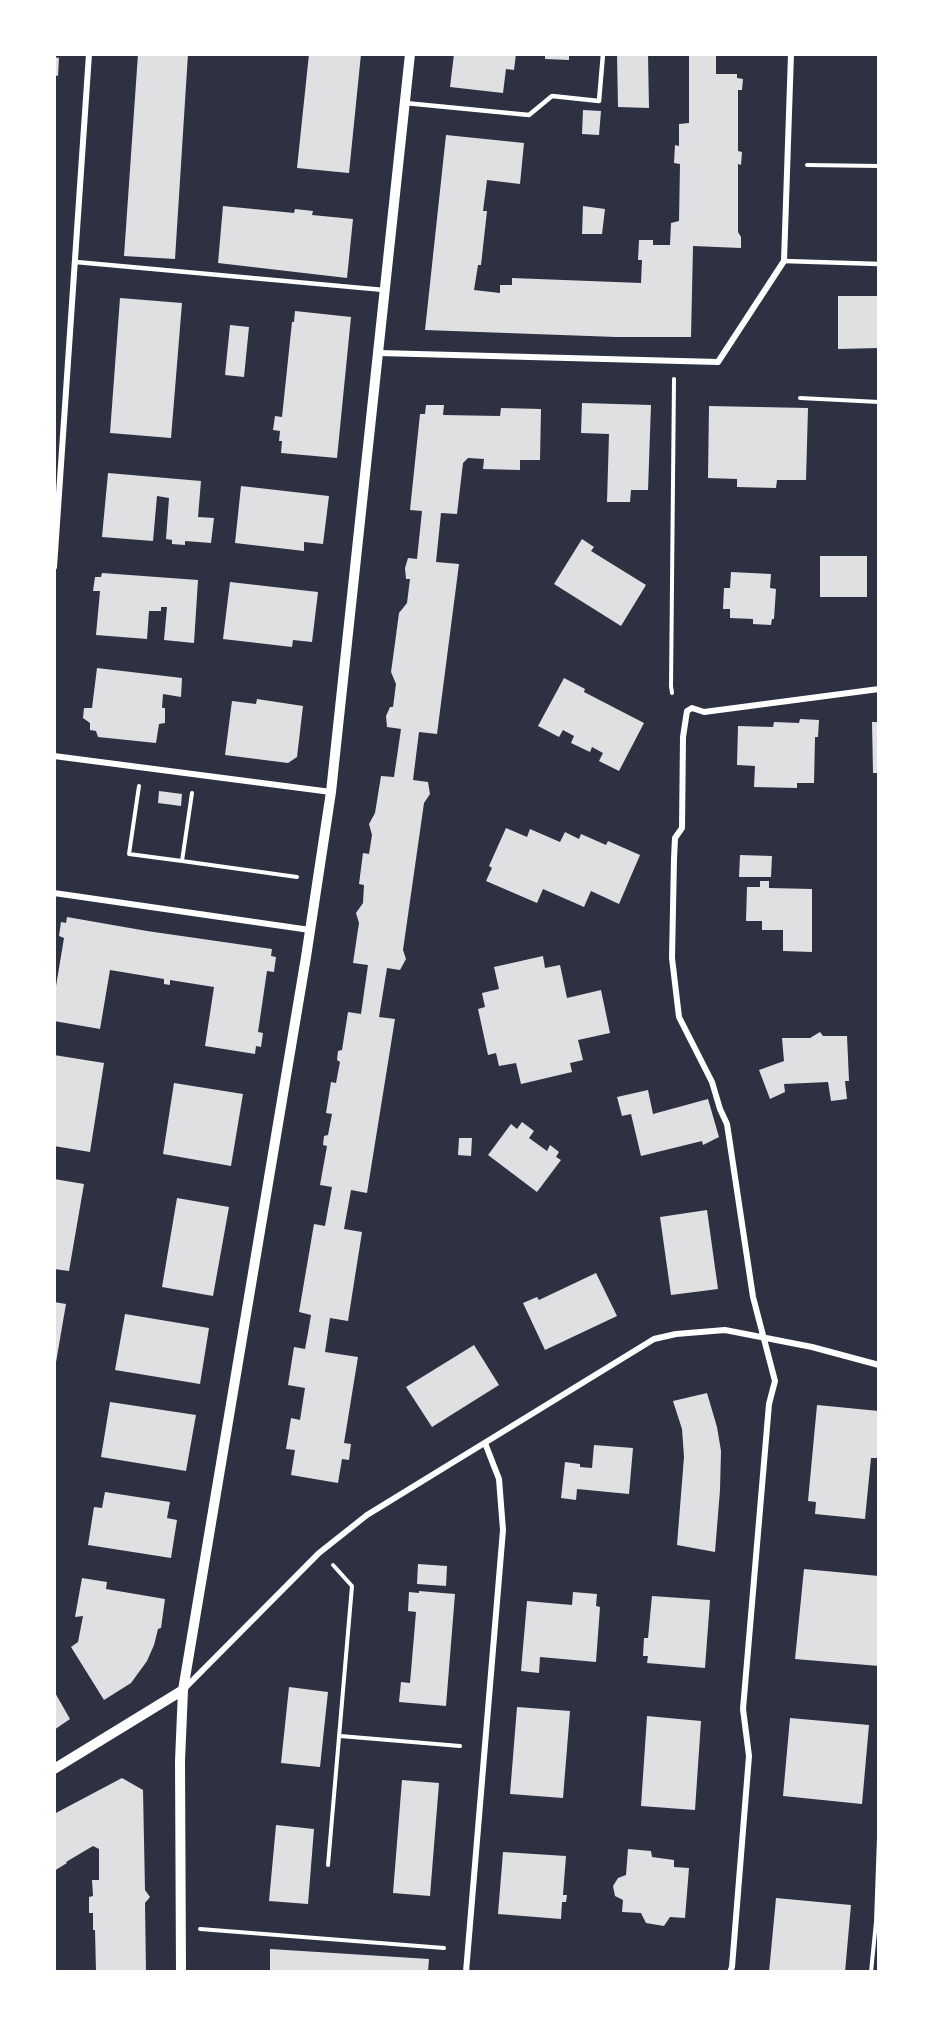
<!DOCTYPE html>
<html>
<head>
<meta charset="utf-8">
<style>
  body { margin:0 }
  #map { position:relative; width:933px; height:2026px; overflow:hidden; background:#2d3142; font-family:"Varela Round",sans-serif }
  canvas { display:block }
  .frame { position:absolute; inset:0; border:56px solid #fff; pointer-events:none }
</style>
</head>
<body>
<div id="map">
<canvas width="933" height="2026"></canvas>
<div class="frame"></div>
</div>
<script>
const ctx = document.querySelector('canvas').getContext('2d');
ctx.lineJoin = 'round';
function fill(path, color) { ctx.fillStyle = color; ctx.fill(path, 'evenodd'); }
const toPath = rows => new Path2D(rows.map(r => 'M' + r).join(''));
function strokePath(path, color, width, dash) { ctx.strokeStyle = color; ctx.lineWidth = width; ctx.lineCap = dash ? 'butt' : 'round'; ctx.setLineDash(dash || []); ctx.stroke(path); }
const building = toPath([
  [138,54,188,54,175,259,124,256],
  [309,54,361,54,349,173,297,168],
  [454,54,516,54,514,70,506,69,503,93,450,87],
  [545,54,569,54,569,60,545,59],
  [617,54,648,54,649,108,618,107],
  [689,54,716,54,716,74,737,74,737,78,743,79,742,90,738,90,738,151,742,152,741,165,738,164,738,232,741,237,741,248,693,246,691,337,616,337,425,330,446,135,524,143,520,184,487,180,483,211,487,211,481,265,478,265,474,290,500,293,500,285,512,285,512,278,641,283,642,260,638,260,639,240,653,240,653,245,670,245,671,223,679,221,680,164,674,163,675,145,679,146,679,124,689,123],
  [54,57,59,58,58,76,54,75],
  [583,110,601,111,599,135,582,134],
  [223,206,294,213,295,209,313,211,312,215,353,219,347,278,218,263],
  [583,206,605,209,602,234,582,234],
  [838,296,879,296,879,348,838,349],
  [120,298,182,303,171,438,110,433],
  [295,311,351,317,337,458,281,453,282,441,279,441,280,431,273,430,275,416,282,417,292,322,294,322],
  [230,325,249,327,244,377,225,375],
  [582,403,651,405,648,490,631,490,630,502,607,502,609,434,581,433],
  [426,405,444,405,443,415,500,416,501,408,541,409,540,460,520,460,520,470,483,469,484,459,468,458,463,463,457,514,441,513,436,562,459,564,437,734,419,732,413,780,428,782,430,794,424,803,403,950,406,959,400,970,387,968,379,1017,395,1019,367,1193,351,1190,344,1229,362,1232,348,1321,330,1318,325,1352,358,1357,344,1443,351,1444,349,1460,342,1459,338,1483,291,1475,295,1450,286,1449,291,1418,300,1420,305,1388,288,1385,294,1347,305,1349,308,1333,311,1315,299,1312,314,1224,325,1226,332,1187,320,1185,327,1146,323,1145,324,1136,328,1135,332,1114,326,1113,331,1082,336,1083,340,1062,337,1060,338,1051,342,1050,348,1012,361,1014,368,965,353,963,359,923,356,913,363,903,364,885,359,884,363,853,369,854,372,835,369,824,375,813,381,776,394,777,401,729,387,727,386,716,390,707,393,707,396,684,391,672,395,643,399,613,407,603,410,579,406,579,405,568,408,558,417,559,422,511,410,510,420,414,425,414],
  [709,406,808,408,806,480,777,480,776,488,737,487,737,479,708,478],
  [108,473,201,481,198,517,214,518,211,543,185,541,185,545,172,544,172,540,166,539,169,498,157,496,153,541,102,537],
  [241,486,329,496,323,544,304,542,304,551,235,543],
  [582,539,594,547,591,551,646,585,621,626,554,584],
  [820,556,867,556,867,597,820,597],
  [731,572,771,574,770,588,776,589,774,619,772,619,771,625,753,624,753,619,730,618,730,609,723,609,724,588,730,588],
  [102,573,198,580,194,643,164,640,167,607,161,607,161,611,149,611,147,639,96,635,100,591,93,591,95,577,101,577],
  [230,582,318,592,312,642,293,640,292,647,223,639],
  [97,668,182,678,181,697,163,694,162,708,165,708,165,723,159,724,156,743,98,737,96,731,90,730,90,723,83,718,84,708,92,708],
  [564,678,585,689,584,692,644,723,619,771,599,761,603,753,592,747,590,752,571,743,574,736,563,730,559,737,538,726],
  [257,699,303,706,297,757,288,763,225,755,232,701,256,704],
  [800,719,819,720,818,737,815,737,814,783,797,783,797,788,754,787,755,766,737,765,738,726,773,727,774,722,799,723],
  [872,722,879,722,879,773,873,773],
  [159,791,182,794,181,806,158,803],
  [506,828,527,837,530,829,560,842,565,832,579,839,581,834,606,845,608,841,640,855,619,904,591,891,584,907,543,889,537,903,486,881,492,868,489,866],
  [740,855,772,856,771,877,739,877],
  [760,881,769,881,769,888,812,889,812,952,783,951,783,930,762,930,762,921,746,921,747,887,760,887],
  [67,917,147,931,272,949,271,956,276,957,274,972,267,971,258,1032,263,1033,261,1047,256,1046,255,1054,205,1046,214,987,170,980,170,985,164,984,164,979,110,970,100,1029,54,1021,54,998,64,938,59,936,61,922,66,923],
  [543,956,545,968,560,965,567,998,601,990,610,1033,578,1040,583,1060,570,1063,572,1072,521,1084,516,1063,499,1066,496,1053,488,1055,478,1009,485,1007,482,993,499,989,494,967],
  [820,1032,823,1036,847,1036,849,1081,845,1081,847,1099,831,1101,828,1082,784,1084,785,1092,770,1099,759,1070,784,1061,782,1038,810,1038],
  [54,1055,104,1063,90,1152,54,1146],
  [174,1083,243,1094,231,1166,163,1154],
  [648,1090,653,1114,708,1099,719,1137,703,1145,702,1141,641,1156,631,1114,622,1116,617,1097],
  [522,1122,534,1131,529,1138,547,1151,550,1145,559,1152,556,1157,561,1160,537,1192,488,1155,511,1124,517,1129],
  [459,1138,472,1138,471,1156,458,1155],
  [54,1179,84,1184,69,1271,54,1269],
  [177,1198,229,1207,213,1296,162,1287],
  [707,1210,718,1289,671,1295,660,1217],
  [596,1273,617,1316,545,1350,523,1303,537,1297,539,1300],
  [54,1302,66,1304,55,1368,54,1368],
  [125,1314,209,1328,200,1384,115,1370],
  [474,1345,499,1385,432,1427,406,1387],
  [707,1393,717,1427,721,1451,720,1490,715,1552,677,1545,684,1457,682,1429,673,1401],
  [110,1402,196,1415,186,1471,101,1457],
  [817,1405,879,1411,879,1458,871,1458,865,1519,815,1514,816,1502,808,1501],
  [594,1445,633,1448,629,1494,577,1489,576,1500,561,1498,565,1462,580,1464,580,1467,592,1468],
  [105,1492,170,1502,167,1518,177,1520,171,1558,88,1545,94,1507,102,1508],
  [418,1564,447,1566,446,1586,417,1584],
  [804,1569,879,1576,879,1666,795,1659],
  [82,1578,107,1582,106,1589,165,1599,161,1628,158,1629,154,1645,147,1661,131,1683,104,1700,71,1647,78,1642,83,1616,75,1617],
  [419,1591,455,1594,446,1706,399,1702,401,1682,410,1683,416,1612,408,1611,409,1592,419,1593],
  [573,1592,597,1594,596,1606,600,1607,596,1662,540,1657,539,1673,521,1671,527,1601,572,1605],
  [652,1596,710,1600,705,1668,647,1663,648,1656,643,1656,644,1638,648,1638],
  [289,1687,328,1692,320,1767,281,1763],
  [54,1691,70,1719,54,1730],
  [517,1707,570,1711,563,1798,510,1794],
  [647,1716,701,1721,695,1810,641,1806],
  [790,1718,869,1725,862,1804,783,1796],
  [122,1778,143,1790,145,1890,150,1897,145,1903,146,1972,96,1972,95,1930,93,1930,93,1913,89,1913,89,1897,93,1896,92,1880,99,1880,99,1849,93,1846,66,1862,67,1863,54,1871,54,1814],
  [402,1780,439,1783,430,1896,393,1893],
  [276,1825,314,1829,308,1904,269,1901],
  [628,1849,651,1851,652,1857,674,1860,674,1867,689,1868,685,1918,670,1917,664,1926,646,1923,641,1913,622,1912,623,1900,615,1896,613,1886,618,1878,626,1875],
  [503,1852,566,1856,563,1895,567,1895,566,1902,562,1902,561,1919,498,1914],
  [776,1898,851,1905,845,1972,769,1972],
  [270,1949,429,1959,428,1972,270,1972]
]);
const path = toPath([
  [807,165,879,166],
  [800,398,879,402],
  [672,693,671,686,674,379],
  [139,786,129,854,182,861],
  [192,793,182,861,297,877],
  [340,1736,460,1746],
  [328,1865,352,1586,333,1565],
  [200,1929,444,1948],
  [871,1972,876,1922,879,1838]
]);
const service = toPath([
  [405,103,529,115,552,96,599,101,603,54],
  [784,261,879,264],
  [76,262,384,290]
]);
const minor = toPath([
  [379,353,718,362,784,261,791,54],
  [54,567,89,54],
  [54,756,331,792],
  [54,893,310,930],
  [185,1688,319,1553,367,1515,654,1339,676,1334,725,1330,812,1347,879,1365],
  [466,1972,503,1530,499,1479,485,1443],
  [730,1972,732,1967,749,1756,743,1709,769,1404,775,1381,753,1297,727,1124,720,1109,712,1082,679,1017,672,958,674,859,675,838,682,828,683,737,687,711,692,708,704,712,879,689]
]);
const tertiary = toPath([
  [54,1769,183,1690],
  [181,1972,180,1761,183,1690,306,957,331,792,410,54]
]);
fill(building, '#e0e0e3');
strokePath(path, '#fff', 4);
strokePath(service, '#fff', 4.5);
strokePath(minor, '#fff', 6);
strokePath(tertiary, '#fff', 10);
</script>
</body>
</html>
